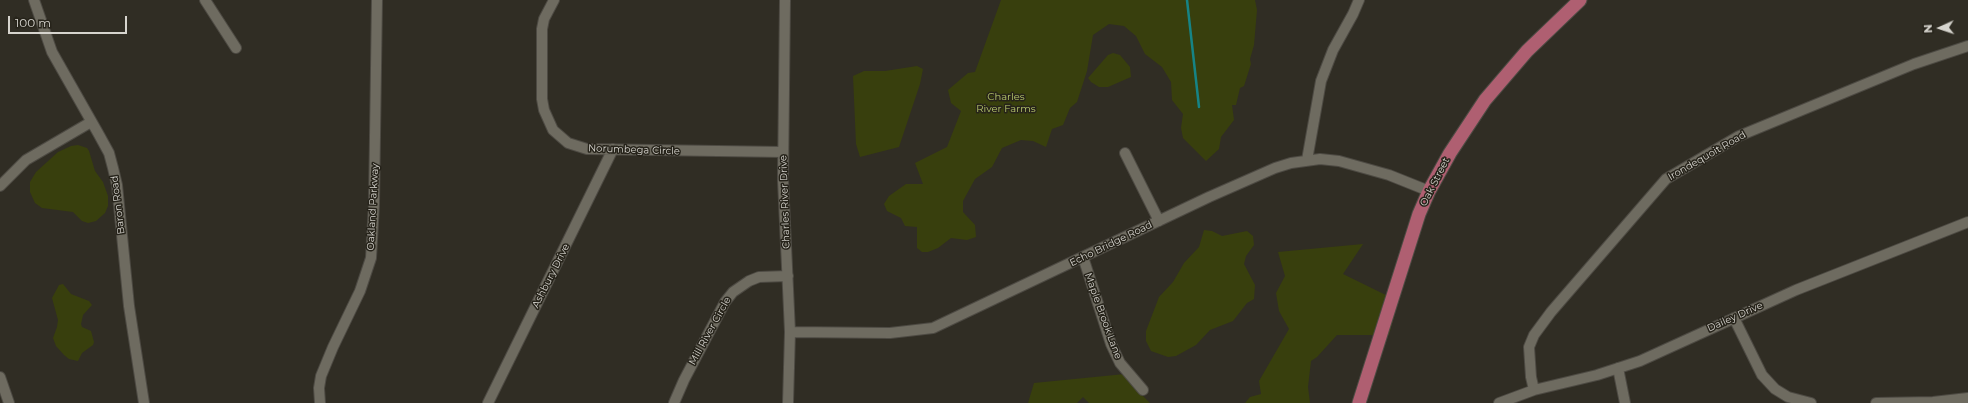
<!DOCTYPE html>
<html>
<head>
<meta charset="utf-8">
<style>
  body { margin:0 }
  #map { position:relative; width:1968px; height:403px; overflow:hidden; background:#302d24; font-family:Montserrat,sans-serif }
  canvas { display:block }
  .north { position:absolute; left:1920px; top:8px; width:40px; height:40px; -webkit-text-stroke:3px #26231a; paint-order:stroke; rotate:267deg; font-size:11px; font-weight:700; line-height:16px; text-align:center; color:#d6d4ce }
  .north::after { content:''; display:block; margin:auto; width:14px; height:18px; background:#d6d4ce; clip-path:polygon(50% 0,100% 100%,50% 72%,0 100%) }
  .scale { position:absolute; left:8px; top:16px; width:119px; height:18px; box-sizing:border-box; border:2px solid #d6d4ce; border-top:0; padding-left:5px; font-size:12px; line-height:14px; white-space:nowrap; color:#d6d4ce; -webkit-text-stroke:3px #26231a; paint-order:stroke }
</style>
</head>
<body>
<div id="map">
<canvas width="1968" height="403"></canvas>
<div class="north">N</div>
<div class="scale">100 m</div>
</div>
<script>
const ctx = document.querySelector('canvas').getContext('2d');
ctx.lineJoin = 'round';
function fill(path, color) { ctx.fillStyle = color; ctx.fill(path, 'evenodd'); }
const toPath = rows => new Path2D(rows.map(r => 'M' + r).join(''));
function strokePath(path, color, width, dash) { ctx.strokeStyle = color; ctx.lineWidth = width; ctx.lineCap = dash ? 'butt' : 'round'; ctx.setLineDash(dash || []); ctx.stroke(path); }
function write(font, color, halo, rows, align = 'center') {
  ctx.font = font + ' Montserrat,sans-serif'; ctx.lineWidth = 3; ctx.setLineDash([]); ctx.textBaseline = 'middle'; ctx.strokeStyle = halo; ctx.fillStyle = color; for (const [text, x, y, turn = 0] of rows) {
    ctx.save(); ctx.translate(x, y); ctx.rotate((+turn || 0) * Math.PI / 180); ctx.textAlign = isNaN(turn) ? turn : align; if (halo) ctx.strokeText(text, 0, 0); ctx.fillText(text, 0, 0); ctx.restore();
  }
}
const green = toPath([
  [1001,0,1255,0,1257,10,1254,45,1250,59,1251,64,1244,86,1240,88,1236,105,1232,105,1234,120,1221,137,1219,149,1206,161,1183,138,1181,128,1183,114,1172,100,1171,82,1162,67,1145,54,1136,36,1124,26,1109,24,1093,35,1087,71,1077,102,1070,108,1063,125,1052,129,1046,147,1033,141,1021,140,1002,148,992,167,975,179,963,201,963,212,975,225,976,237,967,240,951,238,938,248,928,252,922,252,917,248,917,227,905,226,901,218,887,211,884,204,889,196,906,184,923,184,915,163,947,147,961,111,951,103,948,90,968,73,975,72],
  [1113,53,1120,55,1130,67,1131,77,1108,87,1099,87,1091,82,1088,78,1108,55],
  [917,66,923,69,920,84,899,147,860,157,856,144,853,76,864,71,885,71],
  [78,145,87,148,89,151,95,171,103,182,108,196,108,206,105,213,96,221,88,223,82,221,73,212,42,208,35,203,30,192,30,182,36,172,58,152,71,146],
  [1204,230,1212,231,1222,236,1247,231,1253,236,1254,245,1246,256,1244,264,1255,285,1254,299,1247,303,1233,321,1210,330,1196,345,1176,356,1168,357,1151,351,1146,341,1146,331,1159,297,1173,282,1184,263,1199,247],
  [1363,244,1343,274,1398,301,1389,335,1337,335,1317,357,1311,361,1308,387,1310,403,1245,403,1250,397,1261,394,1259,381,1289,329,1279,311,1276,293,1285,276,1278,252],
  [63,284,71,294,89,301,92,305,83,315,81,324,82,327,91,331,94,342,93,345,82,353,78,361,69,359,64,355,56,346,53,338,57,327,58,320,52,298,59,285],
  [1135,373,1140,393,1150,403,1089,403,1083,397,1077,403,1028,403,1034,383]
]);
const stream = toPath([
  [1187,0,1199,107]
]);
const minor = toPath([
  [34,0,52,52,98,133,109,153,113,168,117,185,129,306,144,403],
  [205,0,236,48],
  [554,0,544,19,542,29,542,99,544,110,553,130,568,143,587,149,783,152],
  [785,0,783,180,790,332,788,403],
  [1125,153,1159,221],
  [1307,160,1321,81,1333,50,1353,14,1359,0],
  [0,186,26,160,91,122],
  [1083,257,1111,344,1120,363,1143,390],
  [1734,318,1762,375,1775,389,1788,397,1811,403],
  [790,332,890,333,933,328,1209,197,1275,168,1291,163,1320,159,1339,161,1389,175,1429,191],
  [1618,368,1625,403],
  [0,377,9,403],
  [1534,390,1531,377,1529,347,1534,335,1551,312,1666,179,1739,136,1914,64,1968,46],
  [320,403,319,388,321,376,333,347,360,291,371,258,374,204,377,0],
  [488,403,613,149],
  [674,403,684,380,725,302,733,292,749,281,759,277,788,276],
  [1499,403,1534,390,1597,375,1640,361,1796,290,1968,222],
  [1876,403,1933,402,1968,398]
]);
const major = toPath([
  [1359,403,1419,214,1429,191,1450,153,1485,100,1527,51,1580,0]
]);
const parkNames = [
  ["Charles",1006,97],
  ["River Farms",1006,109]
];
const streetNames = [
  ["Norumbega Circle",634,150,2],
  ["Irondequoit Road",1707,156,-30],
  ["Oak Street",1435,182,-63],
  ["Charles River Drive",785,202,-92],
  ["Baron Road",118,205,-97],
  ["Oakland Parkway",373,207,-87],
  ["Echo Bridge Road",1111,244,-26],
  ["Ashbury Drive",551,276,-63],
  ["Maple Brook Lane",1103,316,70],
  ["Dailey Drive",1735,317,-24],
  ["Mill River Circle",710,331,-61]
];
fill(green, '#383f0d');
strokePath(stream, '#168385', 2.5);
strokePath(minor, '#4d4a43', 12);
strokePath(major, '#4d4a43', 15);
strokePath(minor, '#6e6b60', 10);
strokePath(major, '#af5f71', 13);
write('10px', '#bbcb6e', '#26231a', parkNames);
write('10px', '#d6d4ce', '#26231a', streetNames);
</script>
</body>
</html>
